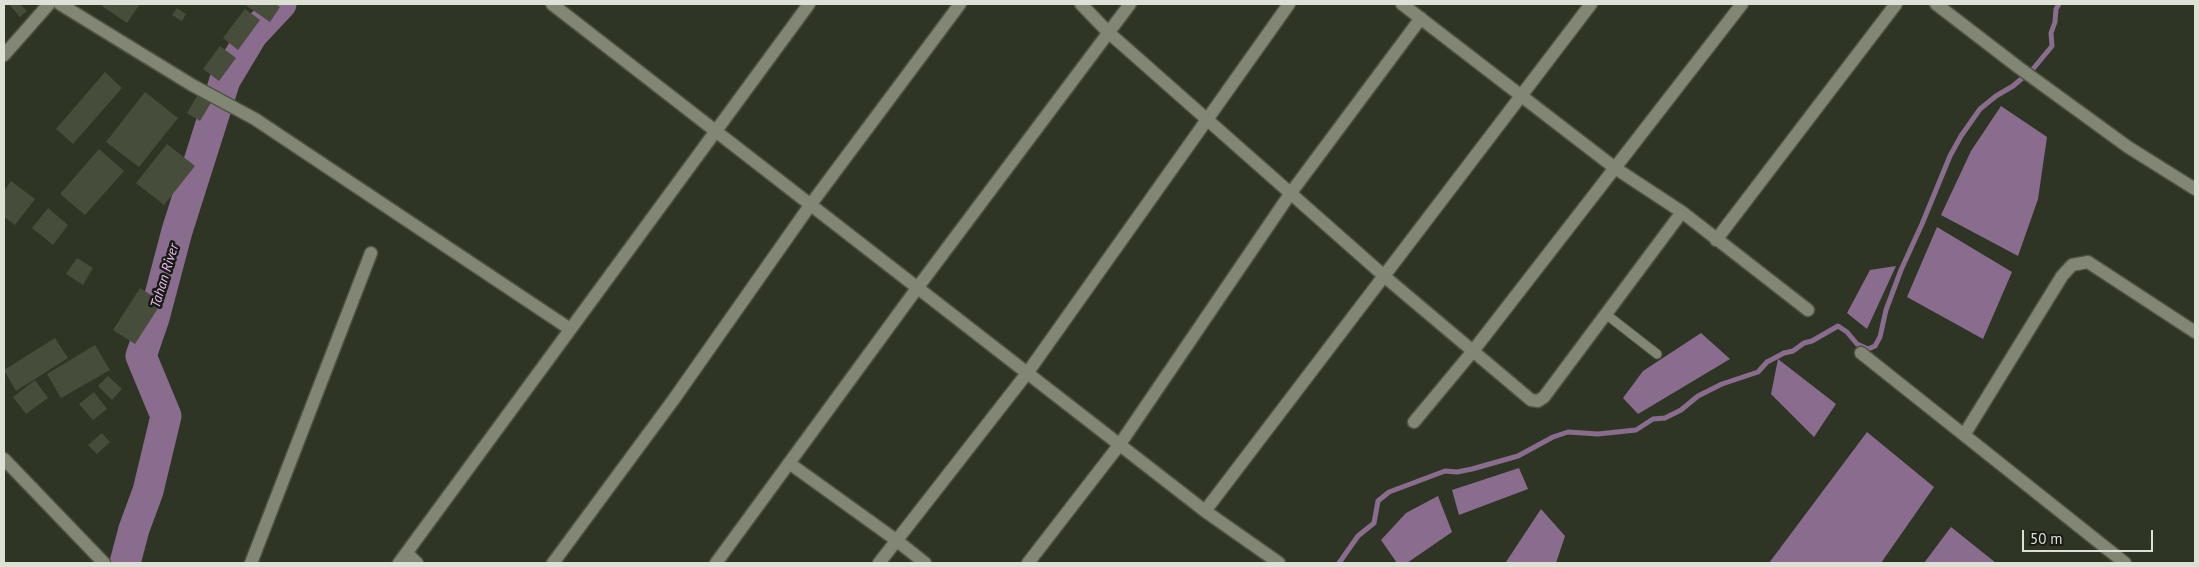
<!DOCTYPE html>
<html>
<head>
<meta charset="utf-8">
<style>
  body { margin:0 }
  #map { position:relative; width:2199px; height:567px; overflow:hidden; background:#2f3524; font-family:"PT Sans",sans-serif }
  canvas { display:block }
  .frame { position:absolute; inset:0; border:5px solid #dce0d5; pointer-events:none }
  .scale { position:absolute; left:2022px; top:530px; width:131px; height:22px; box-sizing:border-box; border:2px solid #dce0d5; border-top:0; padding-left:6px; font-size:15px; line-height:18px; white-space:nowrap; color:#dce0d5; -webkit-text-stroke:4px #181b13; paint-order:stroke }
</style>
</head>
<body>
<div id="map">
<canvas width="2199" height="567"></canvas>
<div class="frame"></div>
<div class="scale">50 m</div>
</div>
<script>
const ctx = document.querySelector('canvas').getContext('2d');
ctx.lineJoin = 'round';
function fill(path, color) { ctx.fillStyle = color; ctx.fill(path, 'evenodd'); }
const toPath = rows => new Path2D(rows.map(r => 'M' + r).join(''));
function strokePath(path, color, width, dash) { ctx.strokeStyle = color; ctx.lineWidth = width; ctx.lineCap = dash ? 'butt' : 'round'; ctx.setLineDash(dash || []); ctx.stroke(path); }
function write(font, color, halo, rows, align = 'center') {
  ctx.font = font + ' "PT Sans",sans-serif'; ctx.lineWidth = 5; ctx.setLineDash([]); ctx.textBaseline = 'middle'; ctx.strokeStyle = halo; ctx.fillStyle = color; for (const [text, x, y, turn = 0] of rows) {
    ctx.save(); ctx.translate(x, y); ctx.rotate((+turn || 0) * Math.PI / 180); ctx.textAlign = isNaN(turn) ? turn : align; if (halo) ctx.strokeText(text, 0, 0); ctx.fillText(text, 0, 0); ctx.restore();
  }
}
const water = toPath([
  [2001,106,2047,137,2038,199,2018,256,1941,215,1971,151],
  [1937,227,2012,272,1983,339,1907,297],
  [1896,266,1867,329,1847,313,1870,270],
  [1701,333,1730,359,1638,414,1623,398,1643,371],
  [1778,359,1836,404,1814,437,1771,394],
  [1867,432,1934,487,1881,563,1769,563],
  [1519,468,1528,489,1459,515,1452,490],
  [1438,496,1452,532,1407,563,1397,563,1381,540,1406,513],
  [1541,509,1565,536,1556,563,1506,562],
  [1951,527,1996,563,1924,563]
]);
const stream = toPath([
  [1339,563,1358,536,1374,523,1378,501,1389,492,1445,471,1457,472,1472,469,1518,456,1553,437,1568,432,1598,434,1636,430,1653,419,1665,418,1681,410,1698,396,1722,384,1758,372,1767,362,1784,353,1793,351,1804,343,1812,341,1838,326,1847,332,1857,344,1868,349,1875,346,1880,337,1886,310,1901,270,1922,224,1950,156,1961,136,1980,109,1996,96,2013,86,2033,69,2052,46,2051,33,2055,22,2056,9,2059,4]
]);
const river = toPath([
  [125,563,134,529,148,491,166,416,141,356,154,318,177,231,225,80,252,35,281,4]
]);
const building = toPath([
  [9,4,20,4,27,11,20,17],
  [103,4,140,4,127,23,102,6],
  [244,4,276,4,280,7,270,22],
  [177,8,186,14,182,21,172,15],
  [245,9,260,20,238,50,223,38],
  [220,46,236,58,219,81,203,69],
  [105,72,122,88,73,144,56,129],
  [145,92,178,118,139,167,106,142],
  [199,93,212,101,200,121,187,113],
  [167,144,195,166,164,205,136,183],
  [99,149,124,171,85,215,60,194],
  [11,181,35,199,15,225,4,217,4,191],
  [48,208,68,225,53,245,32,228],
  [77,258,93,268,83,285,66,274],
  [140,288,162,302,135,344,113,330],
  [55,338,68,358,16,391,4,370],
  [95,345,110,370,61,398,47,374],
  [108,376,122,389,112,400,98,386],
  [35,380,48,398,26,414,13,397],
  [94,392,107,409,93,420,79,404],
  [102,433,110,442,97,454,88,445]
]);
const service = toPath([
  [1607,315,1657,354]
]);
const minor = toPath([
  [60,4,192,85,255,119,570,329],
  [552,4,1205,511,1279,563],
  [1081,4,1108,32,1391,282,1531,400,1538,401,1544,397,1682,212],
  [1402,4,1615,168,1682,212,1808,310],
  [1936,4,2018,67,2128,147,2195,189],
  [4,55,49,4],
  [1716,240,1896,4],
  [1861,353,2125,563],
  [1414,422,1473,351,1742,4],
  [1964,435,2062,276,2072,265,2088,262,2195,332],
  [4,459,104,563],
  [789,463,896,540,925,563],
  [1205,511,1591,4],
  [407,553,417,563],
  [251,563,371,253],
  [399,563,809,4],
  [553,563,674,399,811,204,960,4],
  [716,563,918,287,1130,4],
  [879,563,1028,372,1289,4],
  [1028,563,1120,444,1290,194,1421,18]
]);
const waterNames = [
  ["Tahan River",165,276,-73]
];
fill(water, '#896c8e');
strokePath(stream, '#896c8e', 5);
strokePath(river, '#896c8e', 31);
fill(building, '#474d3b');
strokePath(service, '#4e5344', 11);
strokePath(minor, '#4e5344', 15);
strokePath(service, '#818774', 9);
strokePath(minor, '#818774', 12);
write('italic 14px', '#edbef5', '#181b13', waterNames);
</script>
</body>
</html>
